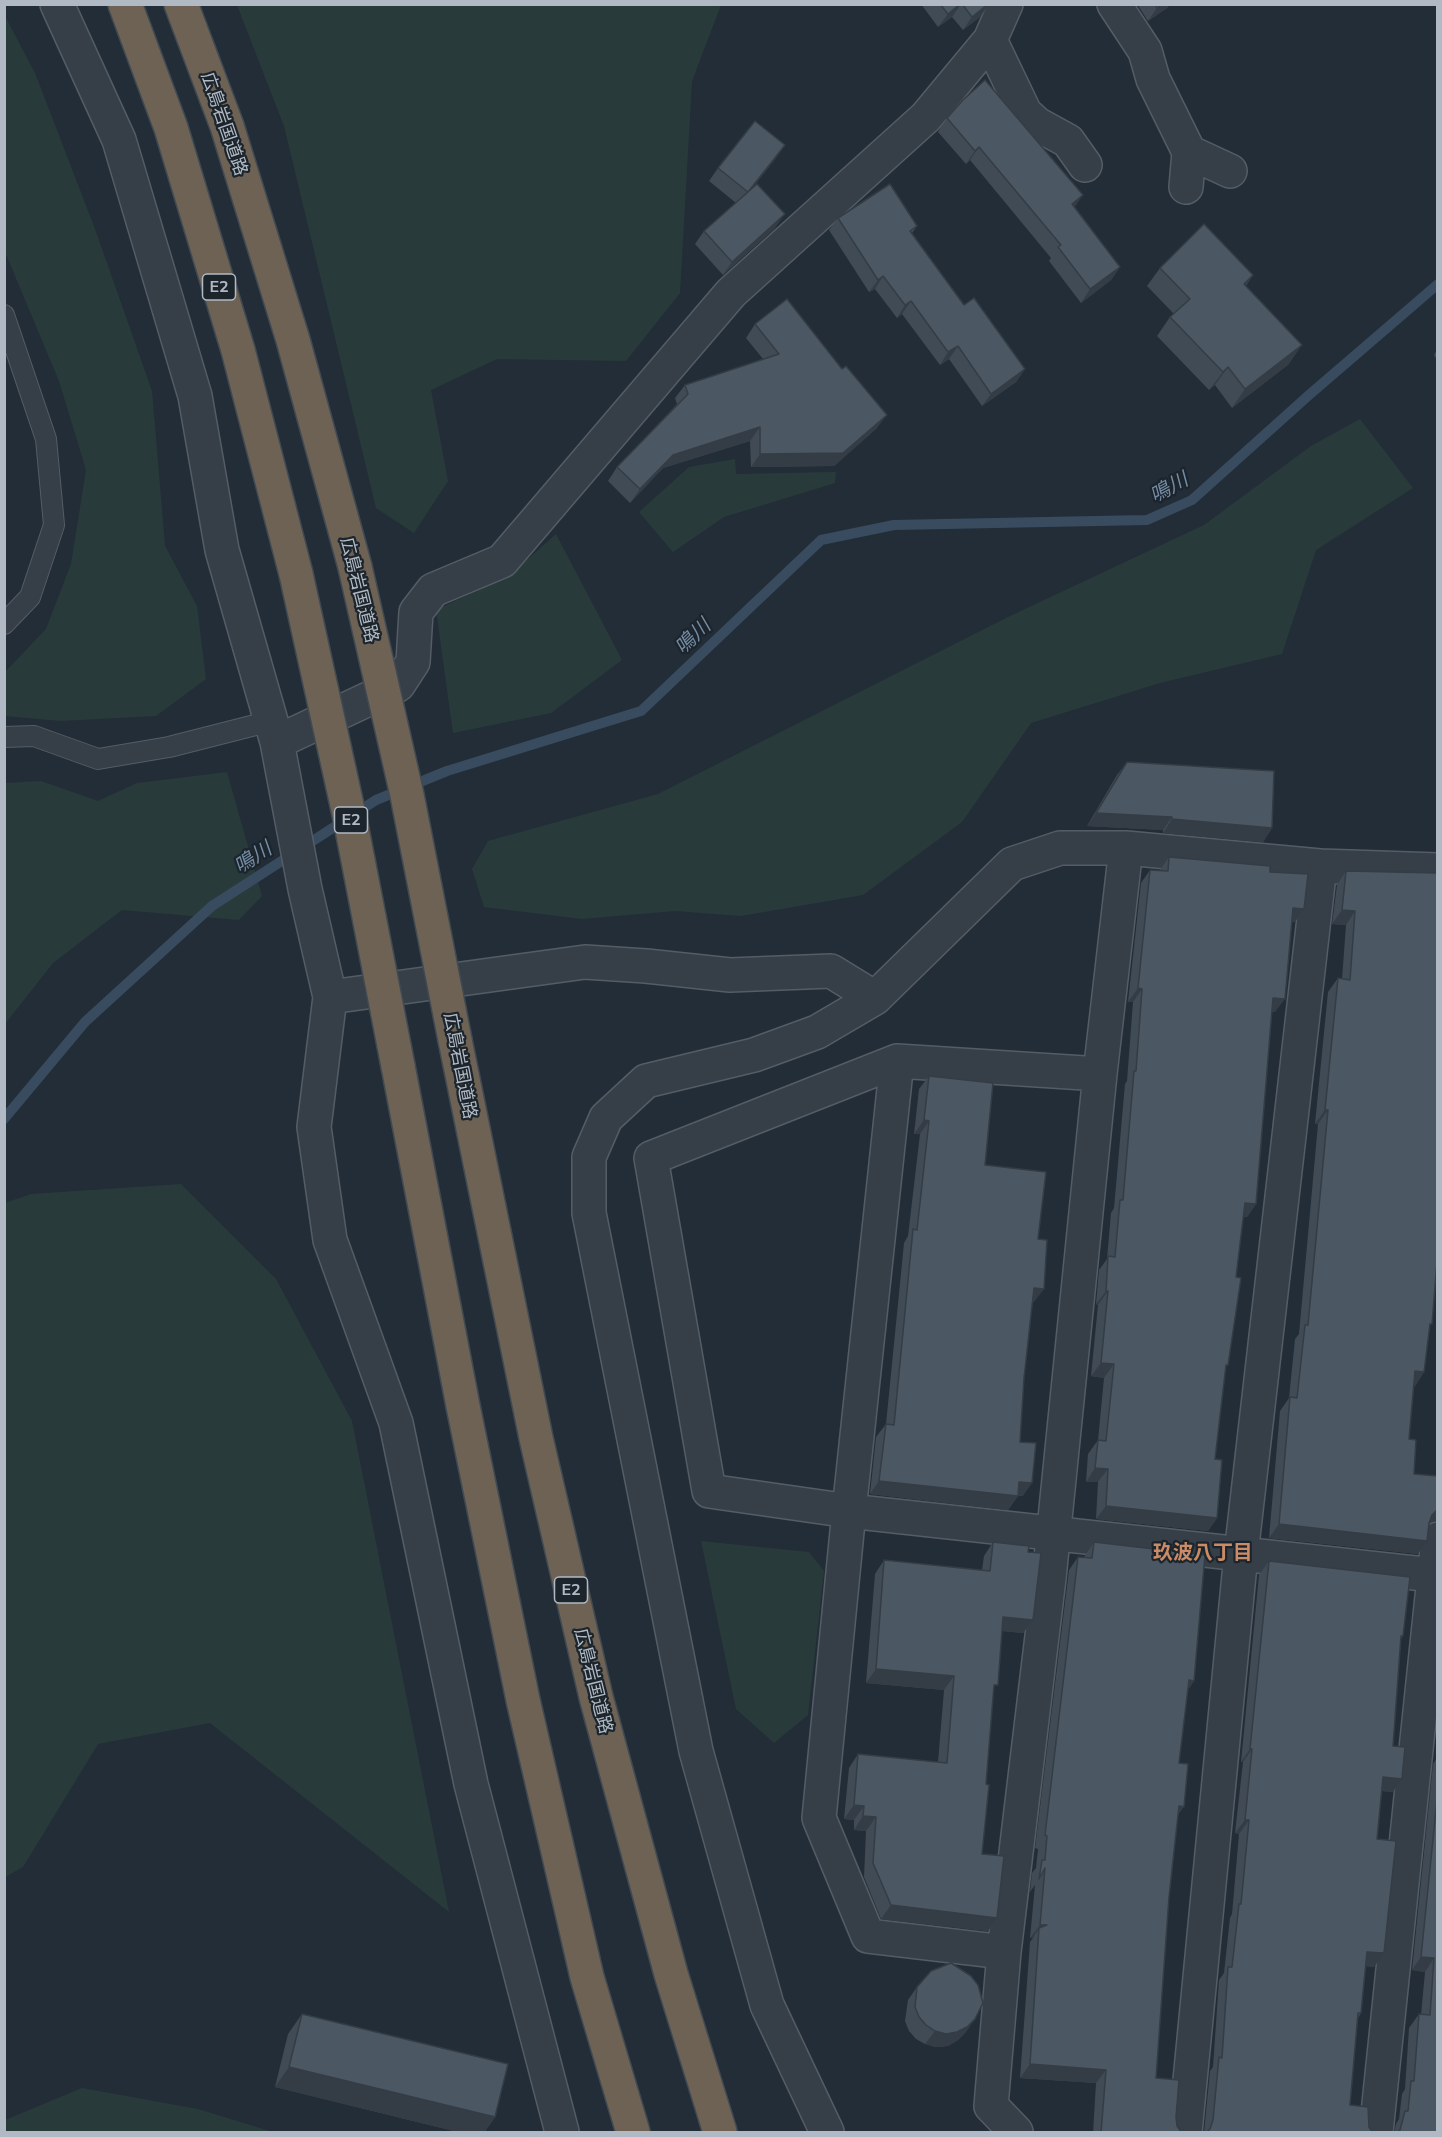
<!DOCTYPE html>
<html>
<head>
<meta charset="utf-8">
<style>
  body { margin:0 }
  #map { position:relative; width:1442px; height:2137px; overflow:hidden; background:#232d37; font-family:Mulish,sans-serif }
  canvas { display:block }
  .frame { position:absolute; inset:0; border:6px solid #b1bac4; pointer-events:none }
</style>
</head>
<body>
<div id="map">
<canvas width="1442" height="2137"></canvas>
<div class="frame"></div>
</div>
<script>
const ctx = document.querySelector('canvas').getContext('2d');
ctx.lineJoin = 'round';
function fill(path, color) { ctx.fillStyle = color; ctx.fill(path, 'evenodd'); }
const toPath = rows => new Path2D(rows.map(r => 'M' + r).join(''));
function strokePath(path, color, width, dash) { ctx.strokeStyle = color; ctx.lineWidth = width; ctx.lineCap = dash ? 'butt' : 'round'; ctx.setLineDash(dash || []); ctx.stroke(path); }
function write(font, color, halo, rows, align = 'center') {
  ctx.font = font + ' Mulish,"Noto Sans JP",sans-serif'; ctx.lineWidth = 4.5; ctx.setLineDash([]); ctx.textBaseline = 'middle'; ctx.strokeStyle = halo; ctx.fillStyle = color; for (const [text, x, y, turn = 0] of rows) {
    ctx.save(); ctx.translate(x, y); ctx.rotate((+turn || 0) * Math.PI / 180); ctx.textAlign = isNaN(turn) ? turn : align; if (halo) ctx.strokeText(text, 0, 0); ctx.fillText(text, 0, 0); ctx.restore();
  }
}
const green = toPath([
  [237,5,721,5,692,81,680,293,626,361,497,359,431,390,448,481,414,533,376,508,284,126],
  [5,16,35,73,95,229,152,391,165,546,197,606,206,679,156,716,61,721,5,716,5,672,46,629,71,564,86,470,59,381,5,252],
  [1360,419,1413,488,1316,550,1282,654,1160,683,1031,723,962,822,863,895,741,916,675,911,582,919,484,907,472,869,488,841,658,794,1010,616,1204,525,1311,446],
  [735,459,736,474,836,472,835,483,724,517,673,552,639,512,689,467],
  [556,534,622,660,551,713,453,733,436,610,509,576],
  [227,772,262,896,239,920,122,910,53,963,5,1024,5,783,41,781,98,801,137,783],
  [181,1184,276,1279,352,1421,449,1912,210,1723,98,1744,23,1867,5,1877,5,1203,31,1194],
  [701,1541,809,1552,824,1571,808,1715,774,1743,736,1709],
  [82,2088,198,2109,273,2132,5,2132,5,2120]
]);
const stream = toPath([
  [4,1119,85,1022,212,906,376,800,447,771,641,711,821,540,894,525,1147,520,1192,500,1309,395,1438,284]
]);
const lane = toPath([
  [4,315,46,439,54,525,30,597,4,624],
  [4,737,34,736,98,759,169,747,271,721]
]);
const street = toPath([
  [57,4,119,140,195,396,222,550,277,742,305,889,330,997,314,1127,330,1240,396,1423,471,1784,562,2132],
  [1114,4,1145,51,1153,79,1189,152,1186,187],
  [990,40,1025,113,1037,124,1068,141,1085,165],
  [1189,152,1230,171],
  [277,742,398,685,413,662,416,612,433,590,502,561,731,293,926,117,990,40,1006,4],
  [330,997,585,962,646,966,730,975,831,971,875,998],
  [897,1061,849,1511,819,1818,868,1936,1004,1952],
  [1100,1074,897,1061,651,1158,709,1491,849,1511,1433,1575],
  [827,2132,767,2005,696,1751,589,1213,589,1157,606,1118,646,1081,754,1055,817,1032,875,998,1012,864,1060,848,1126,848,1320,866,1438,870],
  [1016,2132,991,2106,1004,1952,1049,1578,1100,1074,1126,848],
  [1185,2132,1241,1554,1320,866],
  [1376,2132,1438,1539]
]);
const highway = toPath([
  [125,4,171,128,238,350,296,574],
  [181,4,227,126,293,340,355,567],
  [455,1040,536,1438,596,1697,671,1974,720,2132],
  [398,1066,463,1406,523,1700,587,1977,633,2132]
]);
const highwayBridge = toPath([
  [355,567,407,795,455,1040],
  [296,574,350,819,398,1066]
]);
const wall = toPath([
  [921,4,989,4,980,17,963,30,952,17,938,27],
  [1137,4,1170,4,1167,8,1148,21],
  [947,118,1075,207,1120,267,1111,280,1081,303,1049,261,1051,258,970,160,966,164,938,132],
  [776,158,752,188,775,228,723,275,695,244,704,231,736,203,709,181,718,168],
  [838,218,917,226,912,233,964,305,1025,369,1016,382,982,406,949,359,940,365,902,314,897,318,875,289,869,292,829,230],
  [1160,268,1253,275,1246,286,1289,364,1232,408,1215,385,1209,390,1157,336,1170,317,1174,314,1147,286],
  [755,324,877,428,834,466,751,467,750,441,663,468,630,503,608,481,617,467,677,404,675,398,685,385,763,359,746,338],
  [1437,350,1437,360,1434,355],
  [1127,762,1272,828,1263,842,1163,833,1163,830,1087,826,1117,775],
  [1169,857,1270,872,1304,909,1295,922,1292,922,1275,1012,1272,1012,1256,1204,1247,1217,1243,1217,1215,1459,1217,1518,1208,1531,1096,1519,1098,1482,1086,1482,1088,1454,1098,1440,1104,1378,1091,1376,1098,1305,1096,1304,1099,1270,1107,1259,1111,1213,1114,1208,1125,1084,1127,1081,1133,1002,1128,1002,1141,883,1150,870,1160,870],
  [1346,871,1437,873,1429,1328,1424,1372,1415,1386,1414,1386,1409,1439,1414,1474,1437,1476,1437,1521,1430,1522,1418,1554,1269,1538,1280,1411,1289,1398,1295,1339,1299,1334,1318,1124,1315,1124,1328,992,1338,978,1342,979,1346,925,1332,924,1337,885],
  [929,1076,985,1165,1038,1239,1034,1302,1032,1302,1024,1378,1020,1442,1023,1496,1018,1496,1008,1510,870,1494,876,1437,886,1424,904,1243,908,1236,920,1134,914,1134,919,1089],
  [993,1542,1028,1552,1033,1620,1023,1633,1002,1631,993,1692,986,1784,982,1854,997,1918,988,1931,881,1919,864,1877,866,1831,854,1830,854,1820,844,1819,849,1768,858,1754,938,1762,944,1690,866,1683,875,1574,884,1560,982,1570,984,1556],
  [1094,1542,1194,1681,1187,1691,1179,1763,1178,1815,1169,1897,1156,2078,1176,2117,1177,2126,1182,2133,1093,2133,1096,2083,1020,2078,1030,1942,1033,1938,1030,1938,1035,1885,1030,1892,1032,1873,1036,1868,1038,1849,1035,1848,1069,1570,1078,1557,1084,1557],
  [1269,1561,1403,1636,1401,1639,1393,1746,1393,1792,1382,1791,1377,1839,1374,1967,1365,1966,1361,2013,1358,2018,1350,2105,1373,2133,1204,2133,1210,2071,1213,2067,1219,1980,1224,1973,1230,1918,1232,1914,1239,1834,1235,1833,1243,1762,1241,1762,1259,1575],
  [1437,1758,1437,2133,1394,2133,1396,2124,1399,2119,1402,2094,1405,2089,1409,2028,1419,2014,1421,2015,1425,1972,1412,1970,1433,1764],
  [917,1987,966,2032,958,2040,948,2046,936,2047,925,2044,916,2039,909,2031,905,2021,908,2000],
  [302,2014,495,2117,484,2133,462,2133,275,2087,288,2034]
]);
const shadedWall = toPath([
  [961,4,952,17,938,27,948,14],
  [989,4,980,17,963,30,972,17],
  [1162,4,1170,4,1167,8,1148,21,1157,8],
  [785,145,776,158,739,205,748,192],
  [979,147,970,160,966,164,975,151],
  [1083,195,1074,208,1072,204],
  [785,214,775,228,723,275,732,262],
  [1120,267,1111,280,1081,303,1090,289],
  [1253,275,1240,294,1244,284],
  [883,276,875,289,869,292,878,280],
  [911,301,902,314,897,318,905,305],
  [1302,345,1289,364,1232,408,1245,389],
  [958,346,949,359,940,365,948,352],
  [1228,367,1215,385,1209,390,1223,372],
  [1025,369,1016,382,982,406,991,394],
  [887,415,877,428,834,466,751,467,760,454],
  [760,427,750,441,663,468,630,503,640,489,673,455],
  [1096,813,1172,817,1163,830,1087,826],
  [1172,819,1272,828,1263,842,1163,833],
  [1293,908,1304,909,1295,922,1284,921],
  [1342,910,1355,911,1346,925,1332,924],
  [1138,988,1142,989,1133,1002,1128,1002],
  [1273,998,1285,999,1275,1012,1264,1011],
  [1325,1110,1328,1110,1318,1124,1315,1124],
  [924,1120,929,1121,920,1134,914,1134],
  [1245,1203,1256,1204,1247,1217,1236,1216],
  [1034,1288,1044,1289,1034,1302,1025,1302],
  [1106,1291,1108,1291,1098,1305,1096,1304],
  [1101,1363,1114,1364,1104,1378,1091,1376],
  [1415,1371,1424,1372,1415,1386,1405,1385],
  [1095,1468,1108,1469,1098,1482,1086,1482],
  [879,1481,1018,1496,1008,1510,870,1494],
  [1019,1482,1032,1483,1023,1496,1010,1495],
  [1106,1506,1217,1518,1208,1531,1096,1519],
  [1437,1510,1437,1521,1430,1522,1432,1515],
  [1279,1524,1427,1541,1418,1554,1269,1538],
  [1003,1617,1033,1620,1023,1633,993,1630],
  [876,1669,954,1676,944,1690,866,1683],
  [1189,1680,1194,1681,1185,1694],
  [1250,1749,1252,1749,1243,1762,1241,1762],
  [1383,1777,1402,1779,1393,1792,1374,1790],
  [854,1805,864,1806,854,1820,844,1819],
  [1179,1806,1184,1807,1174,1820],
  [863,1816,876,1817,866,1831,854,1830],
  [1245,1820,1249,1820,1239,1834,1235,1833],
  [891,1905,997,1918,988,1931,881,1919],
  [1040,1925,1047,1925,1039,1928,1033,1938,1030,1938],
  [1367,1952,1384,1953,1374,1967,1357,1965],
  [1421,1957,1434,1958,1425,1972,1412,1970],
  [975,2019,966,2032,958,2040,948,2046,936,2047,925,2044,935,2031],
  [1030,2064,1106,2070,1096,2083,1020,2078],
  [289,2067,495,2117,484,2133,462,2133,275,2087]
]);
const building = toPath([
  [940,4,960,4,948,14,940,4],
  [962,4,988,4,972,17,962,4],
  [1155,4,1162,4,1157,8,1155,4],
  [985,80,1083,195,1072,204,1120,267,1090,289,1058,247,1061,245,979,147,975,151,947,118,963,100,985,80],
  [755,121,785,145,748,192,718,168,755,121],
  [757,184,785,214,732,262,704,231,757,184],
  [890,184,917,226,910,231,964,305,974,298,1025,369,991,394,958,346,948,352,911,301,905,305,883,276,878,280,838,218,890,184],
  [1204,224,1253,275,1244,284,1302,345,1245,389,1228,367,1223,372,1170,317,1190,299,1160,268,1204,224],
  [787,299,842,369,846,366,887,415,843,453,760,454,760,427,673,455,640,489,617,467,688,394,685,385,779,354,755,324,787,299],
  [1127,762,1274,771,1272,828,1172,819,1172,817,1096,813,1127,762],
  [1169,857,1270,866,1270,872,1308,874,1304,909,1293,908,1285,999,1273,998,1256,1204,1245,1203,1236,1277,1241,1278,1228,1365,1226,1365,1215,1459,1222,1460,1217,1518,1106,1506,1108,1469,1095,1468,1098,1440,1106,1441,1114,1364,1101,1363,1108,1291,1106,1291,1108,1256,1115,1257,1120,1200,1123,1200,1134,1071,1136,1071,1142,989,1138,988,1150,870,1168,871,1169,857],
  [1346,871,1437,873,1437,1262,1432,1324,1430,1324,1424,1372,1415,1371,1409,1439,1416,1440,1414,1474,1437,1476,1437,1510,1432,1515,1429,1523,1427,1541,1279,1524,1290,1397,1297,1398,1305,1325,1308,1325,1328,1110,1325,1110,1338,978,1350,980,1355,911,1342,910,1346,871],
  [929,1076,993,1083,985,1165,1046,1172,1038,1239,1047,1240,1044,1289,1034,1288,1024,1378,1020,1442,1036,1443,1032,1483,1019,1482,1018,1496,879,1481,886,1424,894,1425,913,1229,917,1230,929,1121,924,1120,929,1076],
  [993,1542,1029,1546,1028,1552,1041,1553,1033,1620,1003,1617,998,1685,994,1685,986,1784,989,1785,982,1854,1004,1856,997,1918,891,1905,873,1863,876,1817,863,1816,864,1806,854,1805,858,1754,947,1763,954,1676,876,1669,884,1560,990,1571,993,1542],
  [1094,1542,1205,1555,1194,1681,1189,1680,1179,1763,1188,1764,1184,1807,1179,1806,1169,1897,1156,2078,1179,2080,1176,2117,1177,2126,1182,2133,1101,2133,1106,2070,1030,2064,1039,1928,1047,1925,1040,1925,1045,1868,1039,1879,1042,1860,1045,1860,1047,1836,1045,1835,1078,1557,1092,1558,1094,1542],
  [1269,1561,1410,1577,1403,1636,1401,1636,1393,1746,1405,1747,1402,1779,1383,1777,1377,1839,1396,1841,1384,1953,1367,1952,1361,2013,1358,2013,1350,2105,1368,2107,1369,2127,1373,2133,1206,2133,1210,2129,1213,2120,1219,2057,1222,2058,1228,1967,1232,1967,1239,1904,1241,1904,1249,1820,1245,1820,1252,1749,1250,1749,1269,1561],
  [1437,1800,1437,2133,1397,2133,1400,2130,1405,2111,1408,2111,1411,2081,1414,2081,1419,2014,1430,2015,1434,1958,1421,1957,1437,1800],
  [951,1963,971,1976,978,1985,983,2003,975,2019,967,2027,957,2032,946,2034,935,2031,926,2025,919,2017,915,2007,917,1987,931,1971,951,1963],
  [302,2014,508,2064,495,2117,289,2067,302,2014]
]);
const shields = [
  [219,287,33],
  [351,820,33],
  [571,1590,33]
];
const shieldNames = [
  ["E2",219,287],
  ["E2",351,820],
  ["E2",571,1590]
];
const streetNames = [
  ["広島岩国道路",224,124,71],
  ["広島岩国道路",359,590,76],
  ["広島岩国道路",460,1066,79],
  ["広島岩国道路",593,1681,76]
];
const waterNames = [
  ["鳴川",1169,488,-29],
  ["鳴川",693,637,-44],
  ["鳴川",253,858,-33]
];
const neighbourhoodNames = [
  ["玖波八丁目",1203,1553]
];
fill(green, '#283b3a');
strokePath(stream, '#394c5f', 10);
strokePath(lane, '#545d66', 22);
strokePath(street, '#545d66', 36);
strokePath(highway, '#414a52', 36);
strokePath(lane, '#363f48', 20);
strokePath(street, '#363f48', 33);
strokePath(highway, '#6d6254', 33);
strokePath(highwayBridge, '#414a52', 36, []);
strokePath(highwayBridge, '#6d6254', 33);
fill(wall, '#404b55');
fill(shadedWall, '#343d45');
fill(building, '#4b5763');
strokePath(building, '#343d45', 1.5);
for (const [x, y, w] of shields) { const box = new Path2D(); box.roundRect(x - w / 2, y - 13, w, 26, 4.5); ctx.fillStyle = '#1c242c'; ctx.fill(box); strokePath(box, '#b1bac4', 1.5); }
write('bold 16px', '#b1bac4', null, shieldNames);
write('18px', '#b1bac4', '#1c242c', streetNames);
write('italic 20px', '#748ca5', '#1c242c', waterNames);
write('bold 20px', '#ca8b66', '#1c242c', neighbourhoodNames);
</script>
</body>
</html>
